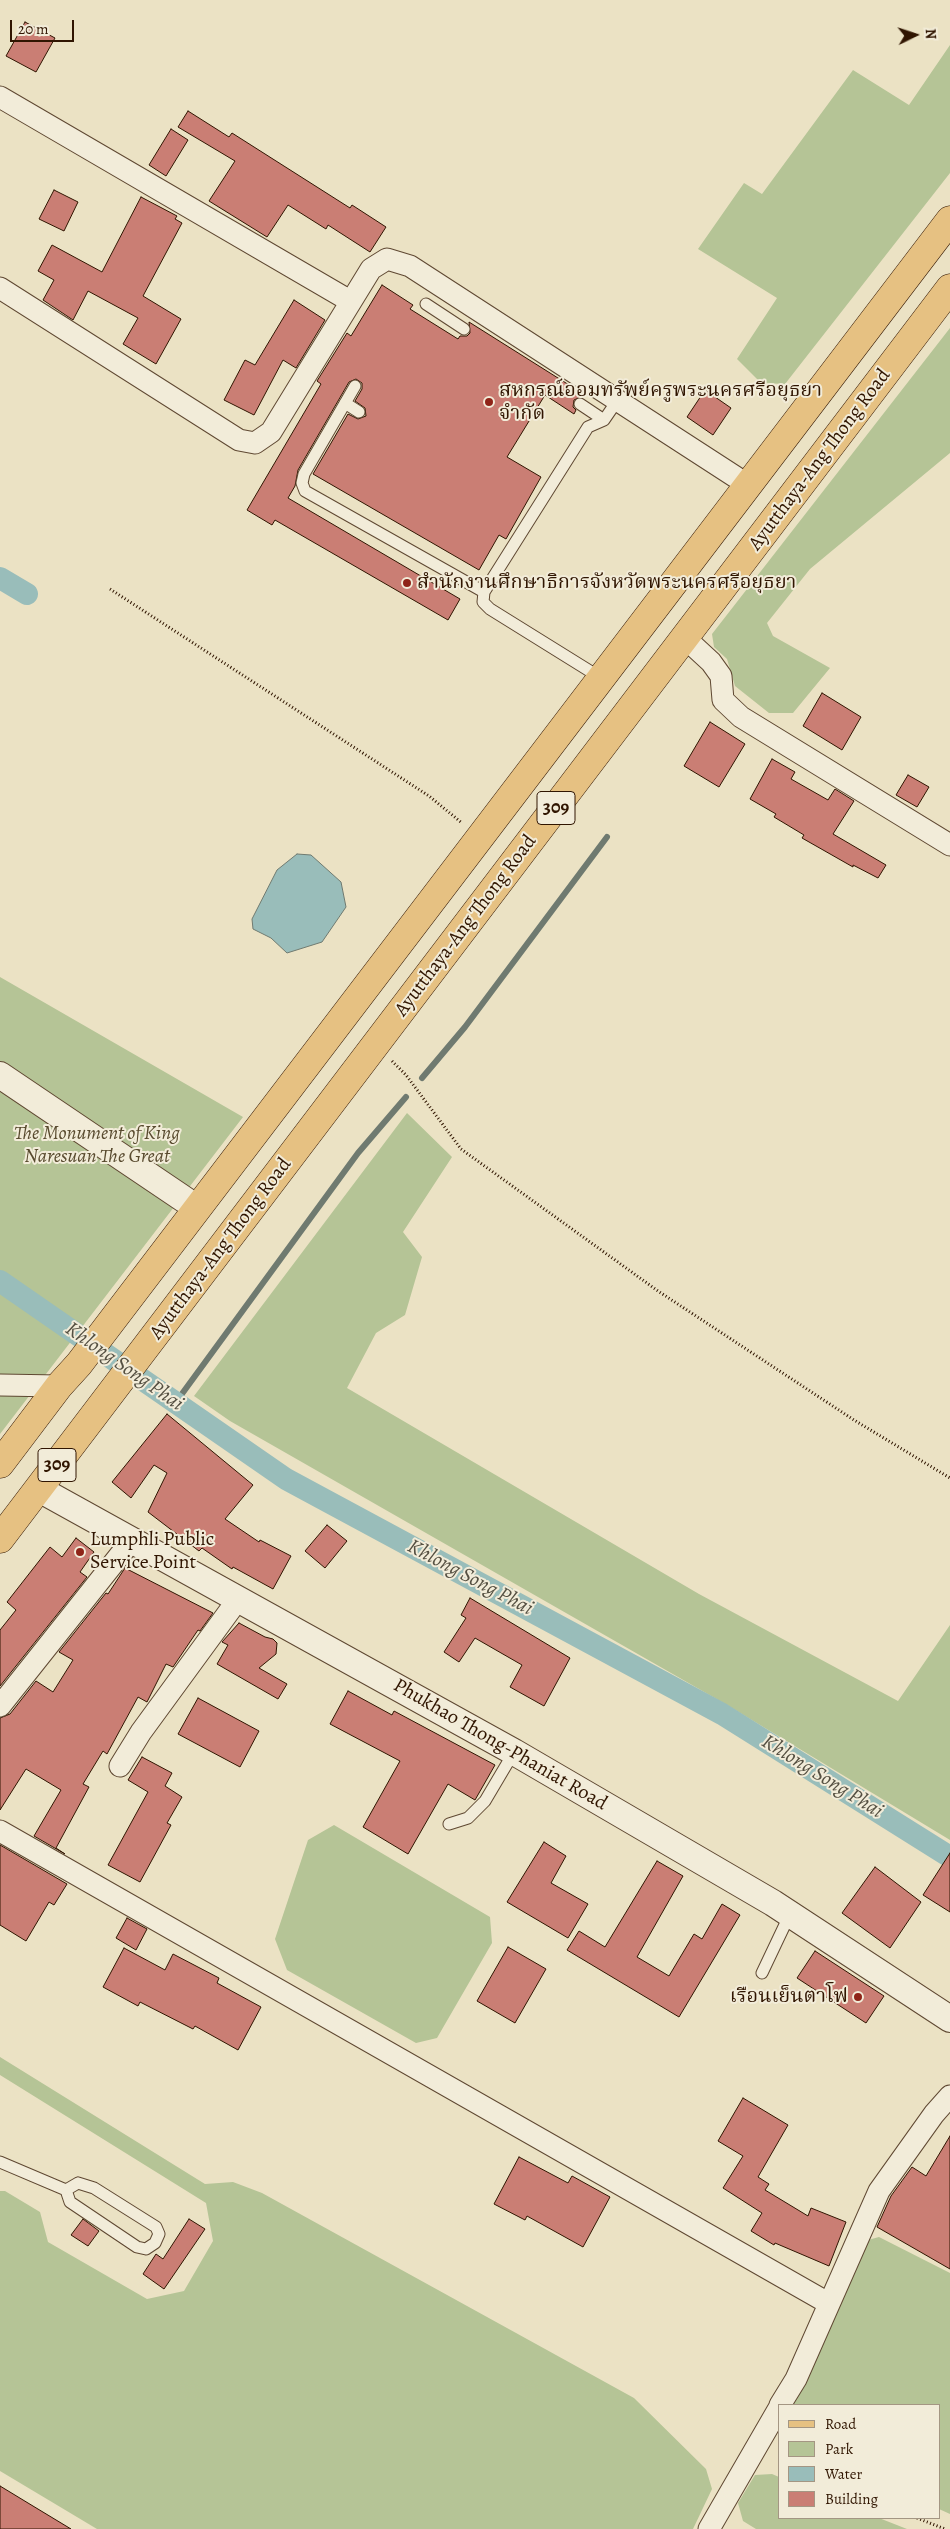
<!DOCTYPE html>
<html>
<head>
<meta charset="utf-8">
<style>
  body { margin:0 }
  #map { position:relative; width:950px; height:2529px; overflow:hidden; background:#ebe2c4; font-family:Alegreya,serif }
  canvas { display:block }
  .legend { position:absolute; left:778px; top:2404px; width:162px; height:115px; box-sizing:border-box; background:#f2ecd9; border:1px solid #a49683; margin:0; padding:6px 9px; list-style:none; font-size:15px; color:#301501 }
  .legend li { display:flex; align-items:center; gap:10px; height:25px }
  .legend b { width:25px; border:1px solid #a49683 }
  .north { position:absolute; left:890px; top:10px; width:50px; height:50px; -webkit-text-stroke:4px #f2ecd9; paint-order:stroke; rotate:86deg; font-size:14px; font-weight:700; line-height:20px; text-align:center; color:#301501 }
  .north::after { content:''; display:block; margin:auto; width:18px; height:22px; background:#301501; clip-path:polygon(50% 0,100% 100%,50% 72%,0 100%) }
  .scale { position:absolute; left:10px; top:20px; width:64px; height:22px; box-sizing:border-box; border:2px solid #301501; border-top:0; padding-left:6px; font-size:15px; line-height:18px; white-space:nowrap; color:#301501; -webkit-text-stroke:4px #f2ecd9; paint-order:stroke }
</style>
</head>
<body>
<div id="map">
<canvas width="950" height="2529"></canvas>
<ul class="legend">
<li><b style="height:6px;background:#e6c182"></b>Road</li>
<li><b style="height:14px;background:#b5c496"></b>Park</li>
<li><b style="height:14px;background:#99bdba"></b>Water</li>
<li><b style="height:14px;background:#ca7e74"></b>Building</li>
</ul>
<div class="north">N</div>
<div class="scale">20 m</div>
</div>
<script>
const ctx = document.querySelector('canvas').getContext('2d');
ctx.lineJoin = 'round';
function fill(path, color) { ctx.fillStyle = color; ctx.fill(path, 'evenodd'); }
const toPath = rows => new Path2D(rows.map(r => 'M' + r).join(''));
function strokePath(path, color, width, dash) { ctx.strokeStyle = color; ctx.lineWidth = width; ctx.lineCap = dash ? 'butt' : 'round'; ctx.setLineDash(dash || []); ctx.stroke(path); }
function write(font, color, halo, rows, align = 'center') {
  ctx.font = font + ' Alegreya,"Noto Serif Thai",serif'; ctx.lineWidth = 4; ctx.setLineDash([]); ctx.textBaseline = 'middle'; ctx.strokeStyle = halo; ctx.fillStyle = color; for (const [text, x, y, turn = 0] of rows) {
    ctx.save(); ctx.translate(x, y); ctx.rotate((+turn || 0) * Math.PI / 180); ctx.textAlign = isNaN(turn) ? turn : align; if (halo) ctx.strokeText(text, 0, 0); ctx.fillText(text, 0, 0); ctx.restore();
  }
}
const green = toPath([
  [950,45,950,173,785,384,761,383,737,359,777,298,698,249,744,183,762,194,853,70,909,105],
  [950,328,950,453,810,569,767,623,773,636,830,668,793,713,769,713,735,686,727,659,714,647,712,634],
  [0,977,243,1117,0,1434],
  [407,1113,452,1157,403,1232,422,1257,405,1315,376,1333,347,1388,699,1594,898,1701,950,1625,950,1840,727,1705,230,1421,194,1396],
  [334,1825,490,1917,492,1943,437,2038,416,2043,287,1970,275,1939,308,1840],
  [0,2057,205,2184,233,2182,262,2193,634,2398,706,2469,712,2489,693,2529,97,2529,0,2471,0,2191,5,2191,40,2212,48,2242,147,2299,184,2291,213,2241,206,2203,0,2075],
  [879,2237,950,2273,950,2514,939,2509,939,2405,792,2405,808,2379,868,2240],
  [772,2474,779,2477,779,2518,879,2518,907,2529,756,2529,743,2521,738,2503,755,2475]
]);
const water = toPath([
  [297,854,311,855,341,882,346,907,322,942,287,953,271,938,253,929,252,919,277,870,297,854]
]);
const stream = toPath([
  [422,1078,465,1027,607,837],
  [176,1402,358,1153,406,1097]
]);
const canal = toPath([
  [0,578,27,594],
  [0,1281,286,1479,722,1714,950,1857]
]);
const building = toPath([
  [25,22,55,38,36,72,6,56,25,22],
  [188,111,229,137,232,133,350,208,352,205,386,227,370,252,328,225,326,229,288,205,267,237,209,201,235,161,178,127,188,111],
  [171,129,188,140,166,176,149,165,171,129],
  [54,190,78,202,64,231,39,219,54,190],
  [141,197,177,216,175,219,182,223,143,296,181,319,156,364,123,344,138,318,88,291,73,320,43,300,54,280,38,271,52,245,102,272,141,197],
  [382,285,413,305,410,309,458,339,460,336,467,336,470,333,469,322,585,395,574,400,573,407,576,410,574,414,545,395,507,457,541,477,506,539,499,535,479,570,313,474,348,414,358,419,366,416,365,408,355,401,362,389,362,383,356,379,349,382,298,470,295,486,288,498,460,599,448,620,275,520,272,525,247,510,321,384,317,381,347,333,351,336,382,285],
  [294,300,325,320,296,368,283,360,254,415,224,400,245,360,255,365,294,300],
  [705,390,731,408,713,435,687,417,705,390],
  [822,693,861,717,842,750,803,726,822,693],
  [710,722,745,744,719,787,684,766,710,722],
  [772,759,795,772,791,779,828,800,835,789,854,801,833,834,886,865,878,878,853,865,853,867,802,838,804,835,774,817,776,814,750,799,772,759],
  [908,775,929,787,917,807,896,795,908,775],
  [167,1414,253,1485,225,1519,259,1542,260,1540,291,1556,273,1589,233,1567,232,1569,202,1548,199,1551,148,1512,167,1473,154,1465,131,1498,112,1482,167,1414],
  [327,1525,347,1541,325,1568,305,1551,327,1525],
  [76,1538,94,1552,80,1572,87,1577,0,1686,0,1630,16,1610,7,1602,50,1547,62,1557,76,1538],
  [125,1568,213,1613,200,1631,198,1630,173,1667,166,1664,147,1702,138,1697,107,1754,103,1751,83,1784,89,1787,56,1848,65,1854,34,1836,61,1790,26,1769,0,1810,0,1718,10,1714,36,1681,53,1692,73,1660,59,1652,106,1593,108,1594,125,1568],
  [470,1598,570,1658,544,1706,510,1687,522,1665,475,1638,459,1662,444,1652,466,1618,461,1615,470,1598],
  [239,1623,265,1637,273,1639,277,1643,276,1654,259,1668,287,1684,278,1699,217,1664,228,1645,222,1642,239,1623],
  [348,1691,392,1715,394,1711,495,1765,475,1800,448,1784,408,1854,363,1827,400,1761,330,1724,348,1691],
  [198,1698,259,1731,240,1767,178,1734,198,1698],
  [142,1757,172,1773,165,1786,182,1797,167,1823,171,1825,140,1882,108,1865,148,1792,128,1780,142,1757],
  [544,1842,566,1856,551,1883,588,1904,568,1938,507,1902,544,1842],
  [0,1845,67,1884,54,1905,49,1902,26,1941,0,1925,0,1845],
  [950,1853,950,1912,923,1895,950,1853],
  [657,1861,683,1876,637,1957,669,1976,694,1934,702,1939,722,1904,740,1915,679,2017,567,1950,579,1931,605,1947,657,1861],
  [875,1867,921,1902,890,1948,842,1913,875,1867],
  [127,1918,147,1929,136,1950,116,1938,127,1918],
  [508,1947,546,1969,515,2023,477,2001,508,1947],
  [124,1948,165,1970,173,1954,219,1978,217,1983,261,2007,238,2050,195,2026,193,2029,140,2002,138,2006,103,1987,124,1948],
  [815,1951,884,1996,866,2023,797,1978,815,1951],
  [743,2098,788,2125,758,2177,769,2184,765,2190,808,2216,811,2208,846,2222,829,2266,775,2243,774,2245,751,2231,762,2213,723,2188,743,2156,718,2141,743,2098],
  [950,2136,950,2269,877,2227,891,2196,912,2167,926,2176,950,2136],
  [519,2157,568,2183,572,2176,610,2197,583,2247,527,2216,525,2220,494,2204,519,2157],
  [83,2219,99,2231,88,2246,71,2235,83,2219],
  [189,2219,205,2229,164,2289,143,2274,156,2254,163,2259,189,2219],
  [0,2486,28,2503,71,2529,0,2529,0,2486]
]);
const path = toPath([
  [110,589,429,796,462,823],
  [392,1061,406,1075,461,1149,658,1291,854,1420,950,1478],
  [917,2518,945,2529]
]);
const service = toPath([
  [426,304,464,329],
  [355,386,304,474,302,483,305,491,484,592],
  [345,403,359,412],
  [580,404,604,420],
  [601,678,490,609,483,602,484,592,588,427,604,420,617,401],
  [449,1824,468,1818,485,1801,514,1752],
  [762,1973,790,1914],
  [0,2162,66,2190],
  [78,2183,94,2188,156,2227,159,2234,155,2243,146,2249,137,2247,70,2202,66,2190,78,2183]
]);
const minor = toPath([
  [0,97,350,301],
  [0,288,239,440,255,443,271,432,371,269,387,259,410,266,748,485],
  [685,638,711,662,721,676,723,700,741,717,950,845],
  [0,1385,59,1386],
  [0,1706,132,1540],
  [120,1766,141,1732,239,1598],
  [0,1831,828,2303],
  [780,2405,796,2379,879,2191,934,2114,950,2096],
  [709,2529,779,2408]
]);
const tertiary = toPath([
  [0,1075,197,1208],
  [39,1489,514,1752,773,1903,950,2019]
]);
const primary = toPath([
  [0,1464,59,1386,79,1364,950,220],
  [0,1539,950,288]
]);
const markers = [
  [489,402,5,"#8f2418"],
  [407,583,5,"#8f2418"],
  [80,1552,5,"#8f2418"],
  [858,1997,5,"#8f2418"]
];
const shields = [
  [556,808,38],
  [57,1465,38]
];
const shieldNames = [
  ["309",556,808],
  ["309",57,1465]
];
const poiNames = [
  ["สหกรณ์ออมทรัพย์ครูพระนครศรีอยุธยา",499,391],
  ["จำกัด",499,414],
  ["สำนักงานศึกษาธิการจังหวัดพระนครศรีอยุธยา",417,583],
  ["Lumphli Public",90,1540],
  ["Service Point",90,1563],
  ["เรือนเย็นตาโฟ",848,1997,"right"]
];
const streetNames = [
  ["Ayutthaya-Ang Thong Road",820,460,-53],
  ["Ayutthaya-Ang Thong Road",466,926,-53],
  ["Ayutthaya-Ang Thong Road",221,1249,-53],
  ["Phukhao Thong-Phaniat Road",500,1745,30]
];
const parkNames = [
  ["The Monument of King",97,1134],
  ["Naresuan The Great",97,1157]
];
const waterNames = [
  ["Khlong Song Phai",124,1367,35],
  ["Khlong Song Phai",470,1578,28],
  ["Khlong Song Phai",822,1777,32]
];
fill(green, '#b5c496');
fill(water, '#99bdba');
strokePath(water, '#6f7a70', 1);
strokePath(stream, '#6f7a70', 6);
strokePath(canal, '#99bdba', 22);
fill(building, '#ca7e74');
strokePath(building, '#301501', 1);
strokePath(service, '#5f4832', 13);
strokePath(minor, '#5f4832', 23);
strokePath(tertiary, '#5f4832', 28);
strokePath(primary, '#301501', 29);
strokePath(path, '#301501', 3, [1, 2.5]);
strokePath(service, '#f2ecd9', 11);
strokePath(minor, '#f2ecd9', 21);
strokePath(tertiary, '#f2ecd9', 26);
strokePath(primary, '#e6c182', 28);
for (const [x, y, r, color] of markers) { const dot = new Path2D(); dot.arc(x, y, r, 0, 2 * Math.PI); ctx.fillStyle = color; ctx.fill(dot); strokePath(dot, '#f2ecd9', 2); }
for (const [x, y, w] of shields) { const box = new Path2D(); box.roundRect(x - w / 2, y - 16.5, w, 33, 4); ctx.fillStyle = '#f2ecd9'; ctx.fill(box); strokePath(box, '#301501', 1); }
write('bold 19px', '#301501', null, shieldNames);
write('20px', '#301501', '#f2ecd9', poiNames, 'left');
write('20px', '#301501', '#f2ecd9', streetNames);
write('italic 20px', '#584a2e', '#f2ecd9', parkNames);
write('italic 21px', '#555042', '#f2ecd9', waterNames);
</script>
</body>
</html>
